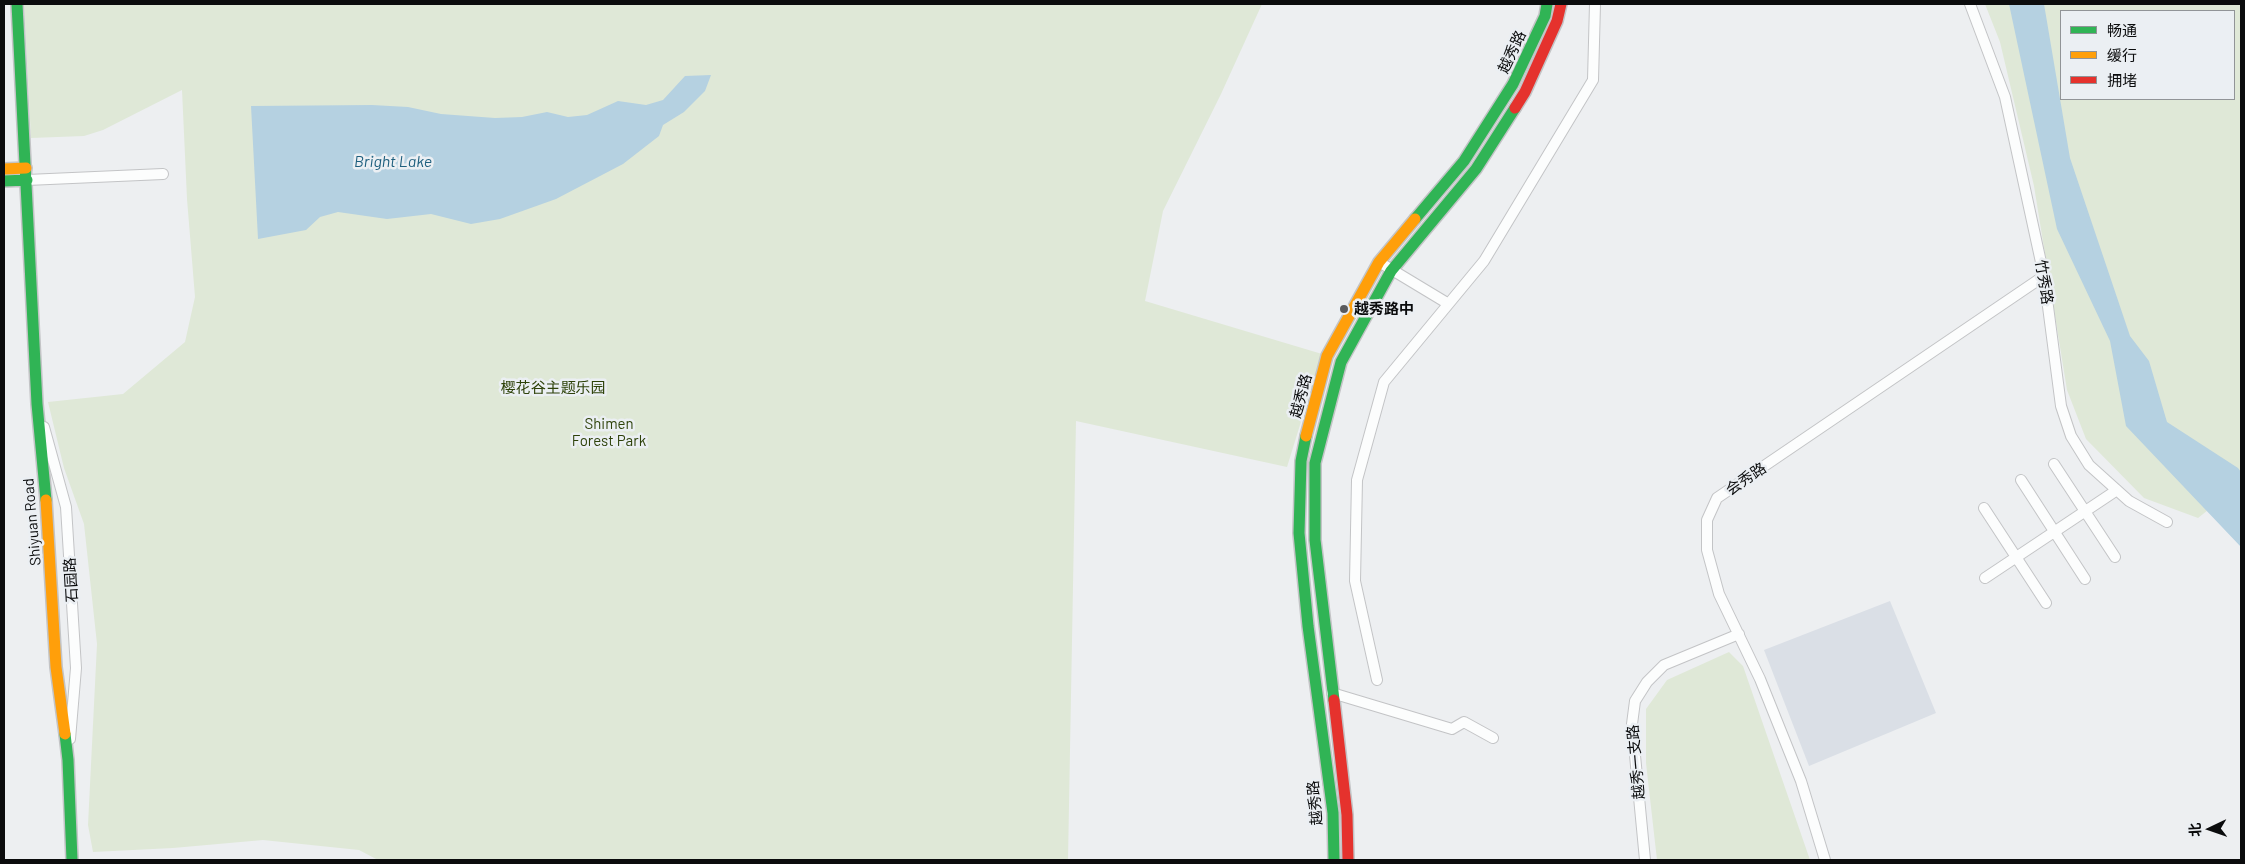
<!DOCTYPE html>
<html>
<head>
<meta charset="utf-8">
<style>
  body { margin:0 }
  #map { position:relative; width:2245px; height:864px; overflow:hidden; background:#edeff1; font-family:Barlow,"Noto Sans SC",sans-serif }
  canvas { display:block }
  .frame { position:absolute; inset:0; border:5px solid #0b0c0d; pointer-events:none }
  .legend { position:absolute; left:2060px; top:10px; width:175px; height:90px; box-sizing:border-box; background:#ebeff3; border:1px solid #919497; margin:0; padding:6px 9px; list-style:none; font-size:15px; color:#0b0c0d }
  .legend li { display:flex; align-items:center; gap:10px; height:25px }
  .legend b { width:25px; border:1px solid #919497 }
  .north { position:absolute; left:2185px; top:804px; width:50px; height:50px; -webkit-text-stroke:4px #ebeff3; paint-order:stroke; rotate:267deg; font-size:14px; font-weight:700; line-height:20px; text-align:center; color:#0b0c0d }
  .north::after { content:''; display:block; margin:auto; width:18px; height:22px; background:#0b0c0d; clip-path:polygon(50% 0,100% 100%,50% 72%,0 100%) }
</style>
</head>
<body>
<div id="map">
<canvas width="2245" height="864"></canvas>
<div class="frame"></div>
<ul class="legend">
<li><b style="height:6px;background:#30b455"></b>畅通</li>
<li><b style="height:6px;background:#ff9f0a"></b>缓行</li>
<li><b style="height:6px;background:#e5322d"></b>拥堵</li>
</ul>
<div class="north">北</div>
</div>
<script>
const ctx = document.querySelector('canvas').getContext('2d');
ctx.lineJoin = 'round';
function fill(path, color) { ctx.fillStyle = color; ctx.fill(path, 'evenodd'); }
const toPath = rows => new Path2D(rows.map(r => 'M' + r).join(''));
function strokePath(path, color, width, dash) { ctx.strokeStyle = color; ctx.lineWidth = width; ctx.lineCap = dash ? 'butt' : 'round'; ctx.setLineDash(dash || []); ctx.stroke(path); }
function write(font, color, halo, rows, align = 'center') {
  ctx.font = font + ' Barlow,"Noto Sans SC",sans-serif'; ctx.lineWidth = 5; ctx.setLineDash([]); ctx.textBaseline = 'middle'; ctx.strokeStyle = halo; ctx.fillStyle = color; for (const [text, x, y, turn = 0] of rows) {
    ctx.save(); ctx.translate(x, y); ctx.rotate((+turn || 0) * Math.PI / 180); ctx.textAlign = isNaN(turn) ? turn : align; if (halo) ctx.strokeText(text, 0, 0); ctx.fillText(text, 0, 0); ctx.restore();
  }
}
const built = toPath([
  [1890,601,1936,713,1809,766,1764,650]
]);
const green = toPath([
  [24,4,1262,4,1221,94,1163,211,1145,301,1322,354,1287,467,1076,421,1068,860,378,860,359,850,263,840,173,848,93,852,88,825,97,644,84,524,64,468,48,402,123,394,185,342,195,297,187,199,182,90,103,130,84,136,31,138],
  [1985,4,2241,4,2241,484,2198,518,2144,498,2086,439,2067,390,2034,186,2000,42],
  [2061,11,2234,11,2234,99,2061,99],
  [1729,652,1743,666,1810,860,1657,860,1646,763,1646,709,1667,680]
]);
const water = toPath([
  [2009,4,2044,4,2070,158,2130,336,2149,361,2167,422,2238,468,2241,472,2241,547,2126,426,2110,341,2057,229],
  [711,75,705,91,684,112,663,125,659,136,623,164,556,199,500,219,471,224,431,214,387,219,338,212,320,217,306,230,258,239,251,106,372,105,408,107,441,114,495,118,522,117,547,112,568,117,587,115,618,101,646,105,663,100,685,76]
]);
const street = toPath([
  [1970,4,2005,97,2044,276,2061,406,2071,436,2089,465,2129,501,2167,522],
  [27,180,163,174],
  [1379,262,1447,303],
  [44,427,66,507,76,668,70,739],
  [2054,464,2115,557],
  [2021,480,2085,579],
  [1984,508,2046,603],
  [1985,578,2117,490],
  [1377,680,1355,581,1357,480,1384,382,1484,261,1593,80,1595,4],
  [1332,693,1452,729,1464,722,1493,738],
  [1645,860,1632,724,1635,701,1647,682,1664,665,1739,634],
  [1825,860,1801,781,1760,679,1719,594,1707,550,1707,520,1717,498,2044,276]
]);
const fast = toPath([
  [17,4,37,404,46,500],
  [4,181,27,180],
  [1415,219,1464,161,1513,84,1545,16,1547,4],
  [1306,436,1301,461,1299,533,1308,626,1333,813,1334,860],
  [1334,700,1315,540,1315,463,1341,362,1391,271,1476,169,1515,108],
  [65,734,68,760,72,860]
]);
const slow = toPath([
  [4,169,26,168],
  [1306,436,1327,356,1379,262,1415,219],
  [46,500,56,667,65,734]
]);
const jam = toPath([
  [1515,108,1525,92,1557,21,1561,4],
  [1334,700,1347,815,1348,860]
]);
const markers = [
  [1344,309,5,"#5a5b5d"]
];
const streetNames = [
  ["越秀路",1512,52,-65],
  ["竹秀路",2044,282,81],
  ["越秀路",1301,396,-75],
  ["会秀路",1746,479,-34],
  ["Shiyuan Road",32,522,-95],
  ["石园路",71,580,-93],
  ["越秀一支路",1636,762,-95],
  ["越秀路",1315,803,-95]
];
const poiNames = [
  ["越秀路中",1354,309]
];
const parkNames = [
  ["樱花谷主题乐园",553,388],
  ["Shimen",609,424],
  ["Forest Park",609,441]
];
const waterNames = [
  ["Bright Lake",393,162]
];
fill(built, '#dadfe6');
fill(green, '#dfe8d7');
fill(water, '#b5d1e1');
strokePath(street, '#c3c4c6', 12);
strokePath(fast, '#c3c4c6', 14);
strokePath(slow, '#c3c4c6', 14);
strokePath(jam, '#c3c4c6', 14);
strokePath(street, '#fcfdfd', 10);
strokePath(fast, '#30b455', 11);
strokePath(slow, '#ff9f0a', 11);
strokePath(jam, '#e5322d', 11);
for (const [x, y, r, color] of markers) { const dot = new Path2D(); dot.arc(x, y, r, 0, 2 * Math.PI); ctx.fillStyle = color; ctx.fill(dot); strokePath(dot, '#ebeff3', 2); }
write('15px', '#0b0c0d', '#ebeff3', streetNames);
write('bold 15px', '#0b0c0d', '#ebeff3', poiNames, 'left');
write('15px', '#2e420a', '#ebeff3', parkNames);
write('italic 16px', '#1e5f7e', '#ebeff3', waterNames);
</script>
</body>
</html>
